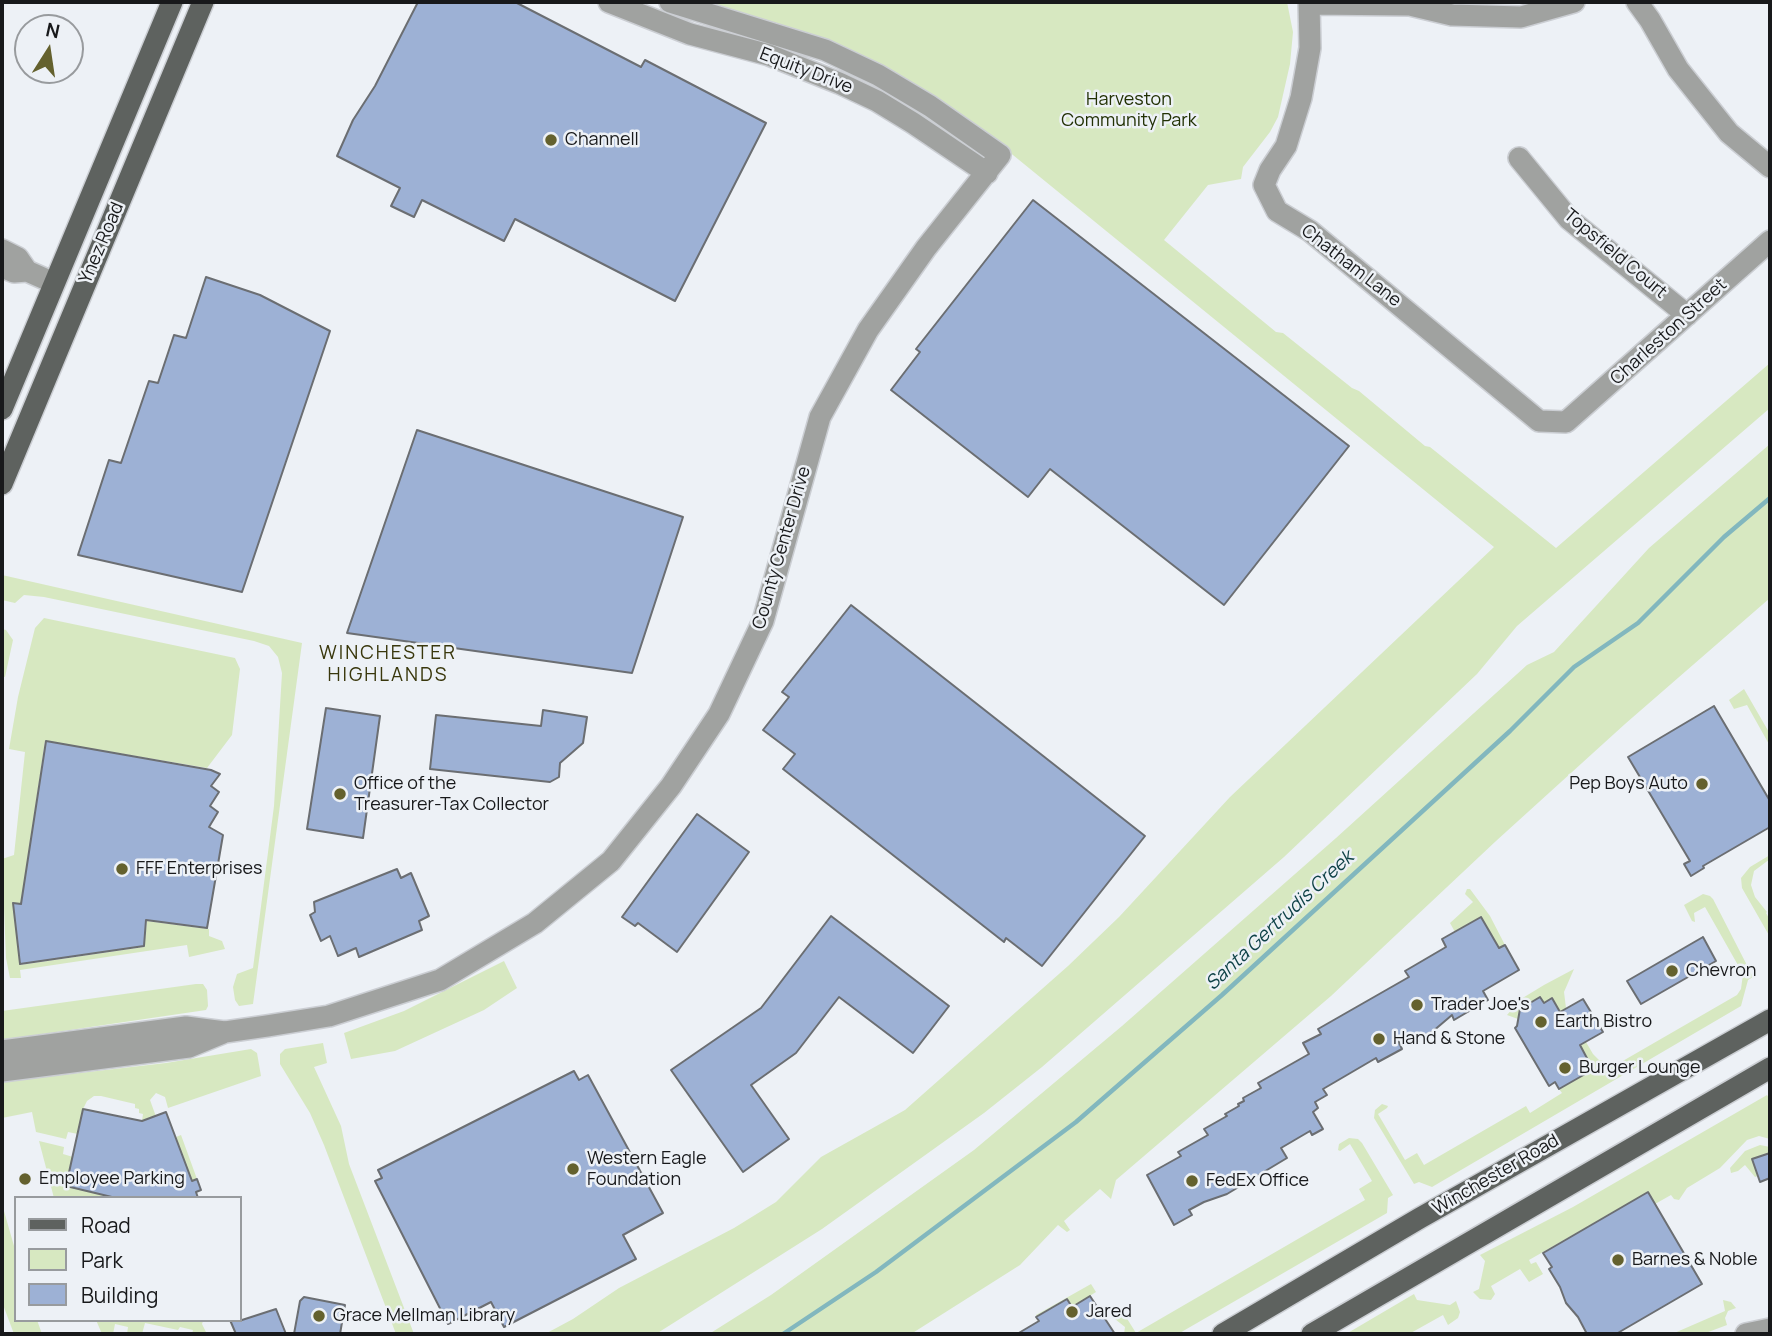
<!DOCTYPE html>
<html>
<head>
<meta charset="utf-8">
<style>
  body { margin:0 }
  #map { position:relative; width:1772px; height:1336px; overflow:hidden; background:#edf1f6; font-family:Manrope,sans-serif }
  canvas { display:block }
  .frame { position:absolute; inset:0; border:4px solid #18191b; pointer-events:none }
  .legend { position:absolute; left:14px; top:1196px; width:228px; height:126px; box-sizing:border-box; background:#edf1f6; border:2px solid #989b9e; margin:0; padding:9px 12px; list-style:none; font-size:21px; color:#18191b }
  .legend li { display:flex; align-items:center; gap:14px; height:35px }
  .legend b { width:35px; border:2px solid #989b9e }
  .north { position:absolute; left:14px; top:14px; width:70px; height:70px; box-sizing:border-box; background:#edf1f6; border:2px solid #989b9e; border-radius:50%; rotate:12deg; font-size:19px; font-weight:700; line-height:28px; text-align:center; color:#18191b }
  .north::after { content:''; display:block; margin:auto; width:24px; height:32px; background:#64612e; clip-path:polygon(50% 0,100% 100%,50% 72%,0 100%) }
</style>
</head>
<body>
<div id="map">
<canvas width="1772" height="1336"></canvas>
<div class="frame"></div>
<ul class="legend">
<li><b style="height:9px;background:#5e625f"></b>Road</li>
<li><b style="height:19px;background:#d7e8c1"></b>Park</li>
<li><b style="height:19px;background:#9db1d5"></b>Building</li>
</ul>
<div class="north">N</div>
</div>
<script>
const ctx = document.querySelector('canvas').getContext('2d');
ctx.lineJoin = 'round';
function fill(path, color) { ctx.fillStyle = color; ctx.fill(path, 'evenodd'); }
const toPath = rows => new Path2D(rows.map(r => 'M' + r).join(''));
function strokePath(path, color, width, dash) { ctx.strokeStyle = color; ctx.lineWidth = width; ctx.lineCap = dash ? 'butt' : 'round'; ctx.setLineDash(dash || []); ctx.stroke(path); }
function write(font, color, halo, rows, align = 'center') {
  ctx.font = font + ' Manrope,sans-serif'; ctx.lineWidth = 5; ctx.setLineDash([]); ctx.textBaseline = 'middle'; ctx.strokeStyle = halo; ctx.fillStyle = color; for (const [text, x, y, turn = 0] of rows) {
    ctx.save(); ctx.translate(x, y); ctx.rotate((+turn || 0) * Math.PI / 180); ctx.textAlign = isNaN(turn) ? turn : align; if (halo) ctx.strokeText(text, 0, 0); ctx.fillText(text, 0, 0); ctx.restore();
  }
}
const green = toPath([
  [690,2,1287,2,1293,32,1290,64,1278,117,1270,132,1243,167,1241,179,1208,185,1164,240,1276,332,1283,333,1352,388,1359,391,1425,446,1430,447,1556,548,1770,363,1770,408,1517,626,1477,674,1284,857,1042,1067,984,1113,822,1229,656,1334,545,1334,573,1319,619,1288,734,1228,776,1202,821,1157,905,1110,1068,966,1119,917,1230,797,1494,547,997,142,902,79],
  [1770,444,1770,598,1625,724,1496,841,1331,996,1116,1180,1111,1199,1100,1189,1064,1221,1070,1230,1067,1232,1058,1225,1020,1265,911,1334,709,1334,771,1295,974,1150,1122,1026,1336,838,1527,665,1554,652,1649,548],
  [2,575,302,643,253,1004,239,1006,235,1000,233,987,237,974,253,968,274,806,282,673,278,657,269,646,254,641,44,597,24,595,15,603,2,600],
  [44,618,235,658,240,669,232,735,207,768,45,741,21,904,13,903,20,965,144,947,147,921,209,929,209,936,222,941,225,949,189,957,187,945,20,970,21,978,10,978,6,958,2,859,14,855,25,752,9,749,18,697,35,628],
  [2,629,6,630,13,640,5,677,2,676],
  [1744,689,1770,734,1770,746,1747,705,1734,709,1729,700],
  [1770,855,1770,859,1754,871,1751,885,1755,897,1767,912,1766,913,1770,920,1770,937,1742,888,1741,878,1750,867],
  [1467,889,1470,889,1490,916,1505,945,1499,948,1455,932,1450,923,1473,902,1465,894],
  [1703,894,1710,896,1713,899,1753,977,1748,980,1741,1006,1432,1187,1419,1182,1414,1184,1374,1118,1375,1110,1382,1104,1388,1106,1387,1108,1378,1114,1405,1160,1417,1153,1424,1165,1526,1106,1530,1113,1562,1093,1559,1089,1587,1073,1589,1062,1552,998,1544,1003,1540,997,1520,1009,1518,1019,1507,1015,1521,999,1544,985,1574,969,1564,992,1566,1008,1593,1054,1599,1060,1614,1063,1621,1062,1737,995,1741,989,1743,974,1705,907,1694,913,1695,922,1692,921,1684,905],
  [504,961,517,988,484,1010,395,1051,351,1059,344,1033,404,1011],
  [196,984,203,984,207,990,208,1006,206,1010,2,1040,2,1011],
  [323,1043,327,1063,314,1067,341,1126,349,1164,414,1334,396,1334,324,1145,310,1113,280,1064,280,1054,285,1049],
  [251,1049,257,1053,261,1076,168,1108,165,1097,156,1093,150,1100,159,1125,142,1121,143,1114,139,1113,139,1109,135,1108,135,1104,101,1096,94,1096,87,1101,83,1109,78,1134,68,1132,66,1139,36,1132,32,1112,2,1118,2,1082,166,1063],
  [1767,1095,1770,1100,1770,1139,1759,1136,1747,1140,1720,1168,1687,1188,1679,1200,1674,1199,1671,1195,1655,1204,1648,1192,1529,1260,1531,1264,1536,1262,1543,1274,1529,1282,1520,1269,1491,1286,1495,1294,1491,1300,1480,1299,1473,1292,1479,1289,1485,1261,1480,1255,1573,1207],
  [181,1135,197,1179,192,1181,176,1137],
  [1349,1138,1358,1139,1362,1143,1393,1195,1388,1198,1387,1213,1178,1334,1124,1334,1125,1327,1110,1315,1121,1309,1136,1333,1365,1200,1359,1189,1372,1181,1350,1144,1340,1151,1338,1150,1339,1144],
  [39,1141,64,1147,63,1154,73,1157,67,1186,116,1198,54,1198],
  [1760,1145,1770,1147,1770,1153,1752,1160,1758,1176,1755,1177,1745,1165,1738,1171,1731,1173,1730,1168,1745,1151],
  [2,1204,16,1253,16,1320,37,1320,42,1334,14,1334,2,1302],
  [1091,1284,1096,1292,1072,1307,1067,1299,1036,1317,1036,1315],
  [1414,1294,1417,1300,1450,1305,1456,1301,1460,1312,1458,1318,1448,1325,1443,1315,1409,1334,1346,1334],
  [1723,1300,1731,1302,1736,1308,1728,1311,1725,1318,1727,1325,1703,1334,1672,1334,1725,1311],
  [96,1320,208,1320,203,1321,202,1324,207,1334,192,1334,193,1330,180,1327,178,1330,145,1323,142,1334,127,1334,128,1327,115,1324,113,1334,102,1334]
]);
const stream = toPath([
  [783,1334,876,1272,1076,1122,1222,995,1510,731,1574,667,1638,623,1724,537,1770,498]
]);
const building = toPath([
  [418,2,515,2,641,67,645,60,766,123,675,301,515,219,504,241,422,200,414,217,391,206,400,188,337,156,353,120,375,86,418,2],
  [1033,200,1349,446,1224,605,1050,469,1028,497,891,390,920,352,916,349,1033,200],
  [206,277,260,295,330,331,242,592,78,555,109,460,121,463,149,381,158,383,174,335,186,338,206,277],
  [417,430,683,517,632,673,347,633,417,430],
  [851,605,1145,836,1042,966,1006,938,1004,942,783,769,795,754,763,730,789,697,782,692,851,605],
  [1714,706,1770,801,1770,827,1703,866,1704,868,1691,876,1684,864,1690,861,1628,757,1714,706],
  [326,708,380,716,363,838,307,829,326,708],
  [543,710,587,717,583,743,560,763,559,777,550,782,430,769,436,715,541,726,543,710],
  [46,741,211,770,220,774,211,786,219,792,210,806,218,812,209,827,223,835,207,928,146,920,144,946,20,964,13,903,21,904,46,741],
  [697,814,749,852,677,952,638,923,635,926,622,917,697,814],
  [397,869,401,878,411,873,429,916,419,921,422,930,359,957,356,948,338,956,330,936,321,941,310,915,315,912,314,902,397,869],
  [831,916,949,1006,913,1053,839,997,796,1053,751,1085,789,1139,743,1172,671,1070,761,1008,831,916],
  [1481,917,1499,948,1505,945,1519,970,1483,991,1488,1000,1454,1020,1452,1015,1432,1032,1420,1037,1396,1036,1402,1049,1378,1062,1376,1058,1323,1089,1327,1095,1315,1102,1318,1108,1313,1112,1323,1129,1312,1135,1310,1131,1281,1148,1287,1158,1227,1194,1204,1202,1189,1210,1192,1215,1174,1225,1147,1175,1181,1156,1178,1152,1208,1135,1204,1129,1227,1116,1225,1114,1239,1106,1238,1104,1244,1101,1243,1098,1261,1088,1258,1083,1309,1054,1303,1043,1321,1034,1318,1029,1409,977,1405,971,1446,947,1442,939,1481,917],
  [1703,937,1716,961,1641,1004,1627,981,1703,937],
  [1540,997,1544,1003,1552,998,1560,1012,1583,999,1603,1032,1580,1045,1589,1062,1587,1073,1559,1089,1555,1082,1549,1086,1515,1028,1517,1026,1520,1009,1540,997],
  [574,1071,579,1080,588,1075,663,1213,623,1235,636,1259,504,1327,491,1302,448,1324,375,1181,382,1178,378,1170,574,1071],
  [83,1109,142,1121,166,1112,192,1181,197,1179,201,1190,196,1192,198,1198,116,1198,66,1186,83,1109],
  [1770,1153,1770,1178,1760,1182,1752,1159,1770,1153],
  [1648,1192,1702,1284,1616,1334,1587,1334,1578,1317,1566,1303,1560,1287,1549,1269,1552,1267,1543,1253,1648,1192],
  [1090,1296,1115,1334,1017,1334,1039,1321,1036,1317,1067,1299,1072,1307,1090,1296],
  [304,1297,345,1305,340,1334,294,1334,300,1301,304,1297],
  [276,1309,286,1334,236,1334,230,1320,242,1320,276,1309]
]);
const minor = toPath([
  [609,2,690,34,769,55,839,83,877,101,913,123,987,173],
  [1309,2,1310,48,1301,98,1286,146,1270,170,1264,185,1277,211,1310,231,1539,421,1566,422,1770,241],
  [1637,2,1650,20,1678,69,1729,133,1770,167],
  [1310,4,1410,5,1452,15,1521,17,1574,2],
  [1519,158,1569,219,1687,315],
  [2,250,18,258,27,271],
  [2,267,14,272,27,271,54,283],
  [2,1051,186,1027,225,1032,267,1026,329,1016,440,980,535,923,611,861,671,786,719,714,763,621,820,417,868,330,926,248,1000,155,930,106,878,75,825,50,670,2],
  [2,1071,189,1047,223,1033],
  [1746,1334,1770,1329]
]);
const major = toPath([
  [2,409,172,2],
  [2,484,203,2],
  [1223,1334,1420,1218,1770,1020],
  [1312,1334,1770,1068]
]);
const markers = [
  [551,140,7,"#64612e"],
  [1702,784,7,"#64612e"],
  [340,794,7,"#64612e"],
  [122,869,7,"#64612e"],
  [1672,971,7,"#64612e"],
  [1417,1005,7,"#64612e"],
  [1541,1022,7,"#64612e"],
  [1379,1039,7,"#64612e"],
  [1565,1068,7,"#64612e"],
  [573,1169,7,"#64612e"],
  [25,1179,7,"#64612e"],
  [1192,1181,7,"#64612e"],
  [1618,1260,7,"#64612e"],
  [1072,1312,7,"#64612e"],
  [319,1316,7,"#64612e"]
];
const streetNames = [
  ["Equity Drive",806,71,21],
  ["Ynez Road",102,243,-67],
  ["Topsfield Court",1615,254,40],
  ["Chatham Lane",1351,266,38],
  ["Charleston Street",1669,332,-42],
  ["County Center Drive",782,548,-74],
  ["Winchester Road",1496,1175,-30]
];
const parkNames = [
  ["Harveston",1129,100],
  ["Community Park",1129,121]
];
const poiNames = [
  ["Channell",565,140],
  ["Office of the",354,784],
  ["Treasurer-Tax Collector",354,805],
  ["Pep Boys Auto",1688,784,"right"],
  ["FFF Enterprises",136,869],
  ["Chevron",1686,971],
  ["Trader Joe's",1431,1005],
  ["Earth Bistro",1555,1022],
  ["Hand & Stone",1393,1039],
  ["Burger Lounge",1579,1068],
  ["Western Eagle",587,1159],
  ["Foundation",587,1180],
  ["Employee Parking",39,1179],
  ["FedEx Office",1206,1181],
  ["Barnes & Noble",1632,1260],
  ["Jared",1086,1312],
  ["Grace Mellman Library",333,1316]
];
const neighbourhoodNames = [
  ["WINCHESTER",388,654],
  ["HIGHLANDS",388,676]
];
const waterNames = [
  ["Santa Gertrudis Creek",1280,921,-43]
];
fill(green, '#d7e8c1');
strokePath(stream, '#82b7be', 4.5);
fill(building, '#9db1d5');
strokePath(building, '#6b6e72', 2);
strokePath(minor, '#cbced3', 24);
strokePath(major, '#cbced3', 24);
strokePath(minor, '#a0a2a0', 21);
strokePath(major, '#5e625f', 21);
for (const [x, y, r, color] of markers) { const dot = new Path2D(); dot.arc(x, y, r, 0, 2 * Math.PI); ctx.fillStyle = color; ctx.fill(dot); strokePath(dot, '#edf1f6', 2.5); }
write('18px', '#18191b', '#edf1f6', streetNames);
write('18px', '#223104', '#edf1f6', parkNames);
write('18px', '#18191b', '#edf1f6', poiNames, 'left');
ctx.letterSpacing = '2px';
write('19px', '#39370c', '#edf1f6', neighbourhoodNames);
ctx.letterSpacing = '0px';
write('italic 19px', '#0f4247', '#edf1f6', waterNames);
</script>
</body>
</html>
